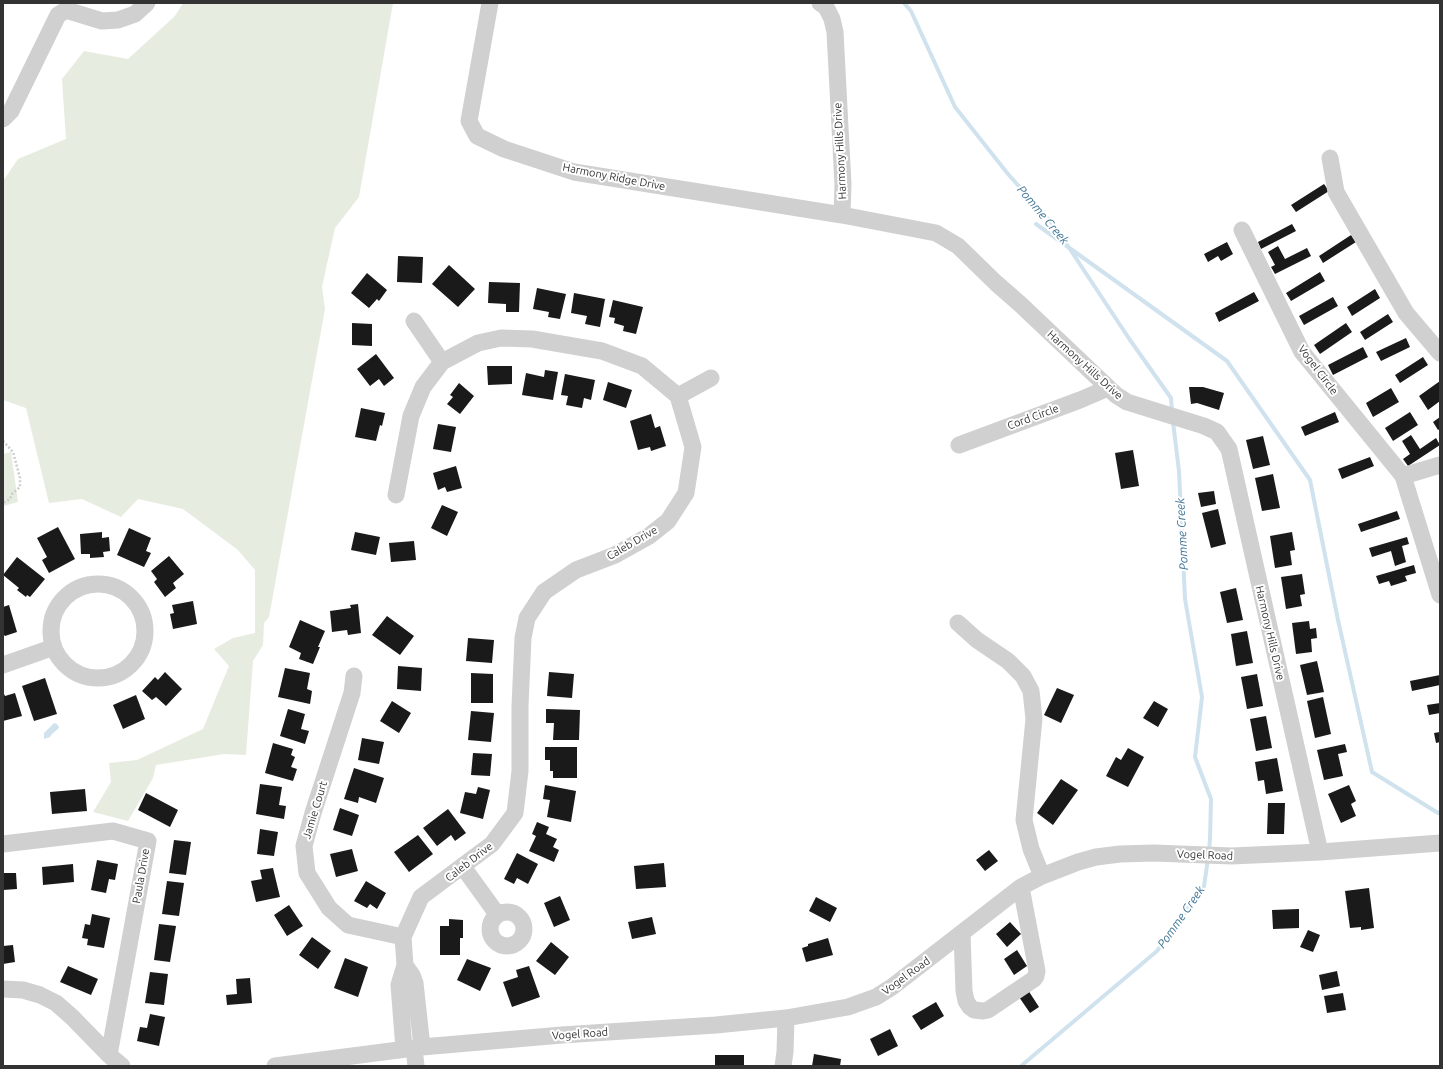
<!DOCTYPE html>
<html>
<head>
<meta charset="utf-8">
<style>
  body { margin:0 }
  #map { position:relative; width:1443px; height:1069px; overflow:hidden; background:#fff; font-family:Ubuntu,sans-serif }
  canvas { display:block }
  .frame { position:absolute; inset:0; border:4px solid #333; pointer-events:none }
</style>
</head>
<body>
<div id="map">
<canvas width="1443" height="1069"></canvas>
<div class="frame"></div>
</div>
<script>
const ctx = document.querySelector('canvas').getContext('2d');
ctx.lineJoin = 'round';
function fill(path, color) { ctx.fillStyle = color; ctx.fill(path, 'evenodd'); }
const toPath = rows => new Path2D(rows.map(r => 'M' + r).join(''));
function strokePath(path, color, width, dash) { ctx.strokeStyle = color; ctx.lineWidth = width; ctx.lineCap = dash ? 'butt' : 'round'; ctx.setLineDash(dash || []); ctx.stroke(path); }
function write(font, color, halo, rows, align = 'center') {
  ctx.font = font + ' Ubuntu,sans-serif'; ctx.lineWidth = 4; ctx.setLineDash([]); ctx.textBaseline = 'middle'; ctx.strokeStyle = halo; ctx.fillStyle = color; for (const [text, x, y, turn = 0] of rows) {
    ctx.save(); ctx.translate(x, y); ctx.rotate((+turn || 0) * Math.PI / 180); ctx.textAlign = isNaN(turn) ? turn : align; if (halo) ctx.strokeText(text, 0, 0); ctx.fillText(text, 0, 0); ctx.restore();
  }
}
const green = toPath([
  [183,3,393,3,359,197,335,228,322,287,325,309,269,617,264,623,263,645,253,661,246,755,224,754,156,765,153,778,128,821,93,812,111,782,109,763,137,760,203,729,229,666,214,649,233,638,255,633,255,570,238,550,183,509,138,499,121,517,82,499,49,503,26,408,3,400,3,181,18,159,66,139,62,79,84,51,128,59,175,16],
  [11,452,18,502,3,506,3,454]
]);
const water = toPath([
  [54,723,57,724,59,727,58,729,52,734,50,737,44,739,44,733]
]);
const stream = toPath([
  [904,3,911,11,955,107,1008,174,1056,228,1130,340,1171,398,1172,411],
  [1036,224,1227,361,1310,480,1338,620,1372,772,1438,813,1440,812],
  [1173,422,1179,471,1185,599,1202,697,1195,757,1211,799,1210,839,1209,852],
  [1021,1066,1157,951,1204,886,1208,859]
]);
const building = toPath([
  [1324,184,1329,191,1296,212,1291,205],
  [1292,224,1296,231,1261,249,1258,242],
  [1351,235,1356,242,1323,263,1319,256],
  [1227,242,1233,254,1221,261,1218,256,1208,262,1204,254],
  [1278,246,1285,259,1307,248,1311,256,1275,274,1271,267,1275,265,1268,252],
  [398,256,423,257,422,283,397,282],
  [449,265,475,289,458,307,432,284],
  [1320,272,1325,281,1291,301,1286,293],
  [367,273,387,290,379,301,377,299,369,308,351,293],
  [489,282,520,283,519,312,506,312,506,304,488,303],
  [537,288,566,294,560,319,548,317,549,312,533,309],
  [1375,289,1380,298,1352,316,1347,307],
  [1254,292,1259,301,1219,322,1215,313],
  [574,293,605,299,600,327,585,324,587,316,571,313],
  [1333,297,1338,306,1304,325,1299,316],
  [613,300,643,307,636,334,623,331,624,326,614,323,615,318,609,317],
  [1388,314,1393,322,1365,340,1360,332],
  [352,323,372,324,372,346,352,345],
  [1346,323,1352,332,1320,354,1314,345],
  [1406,338,1410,347,1381,361,1376,352],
  [1363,347,1368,357,1333,375,1328,365],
  [376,354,394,378,384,386,379,379,370,386,357,369],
  [1423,357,1428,365,1400,383,1395,375],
  [487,366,512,366,512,384,488,385],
  [545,370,558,372,553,400,522,395,526,373,544,377],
  [565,374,595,380,591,400,584,398,582,408,566,405,568,396,561,395],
  [1440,381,1440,401,1428,410,1419,396],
  [608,382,632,390,626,408,603,400],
  [459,383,474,396,460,414,447,404,453,397,450,395],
  [1189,387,1203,387,1224,393,1219,410,1197,403,1191,404],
  [1391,388,1399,402,1373,417,1366,403],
  [361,408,385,413,382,426,380,425,376,441,355,437],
  [1335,412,1339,422,1305,436,1301,427],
  [1410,412,1418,425,1393,441,1385,428],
  [651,414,655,428,660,426,666,446,651,451,650,447,638,450,630,421],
  [1440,417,1440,429,1438,430,1433,422],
  [438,424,456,427,451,452,433,449],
  [1411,435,1420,449,1436,438,1440,445,1408,466,1403,459,1410,454,1402,441],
  [1263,436,1270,465,1253,469,1246,440],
  [1133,450,1139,486,1121,489,1115,453],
  [1370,457,1374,466,1342,479,1338,469],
  [456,466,462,488,447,492,445,487,438,490,433,473],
  [1273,474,1280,508,1262,511,1255,478],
  [1214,491,1216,504,1201,507,1198,493],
  [442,505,458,512,447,536,431,528],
  [1218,509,1226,544,1211,548,1202,513],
  [1397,511,1400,519,1361,532,1358,524],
  [58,527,75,559,49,573,42,560,47,557,37,538],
  [129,528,151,538,146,551,151,553,144,567,117,555],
  [102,532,102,538,109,537,110,551,103,552,104,557,90,558,90,554,81,554,80,534],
  [355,532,380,537,376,555,351,550],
  [1292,532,1295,550,1290,551,1292,565,1275,568,1270,536],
  [1407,537,1409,544,1402,546,1406,562,1395,566,1391,551,1372,557,1369,548],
  [414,541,416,560,391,562,389,543],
  [169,556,184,574,173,583,176,588,165,597,154,582,157,579,151,571],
  [17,557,45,579,30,597,27,595,26,597,17,590,19,588,3,575],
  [1414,565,1416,573,1405,576,1407,581,1391,586,1389,581,1379,584,1376,576],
  [1302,574,1305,594,1300,595,1302,606,1286,609,1281,577],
  [1236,588,1243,620,1227,623,1220,592],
  [193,601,197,624,173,629,170,614,174,613,172,605],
  [358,604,361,633,348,635,347,630,332,632,330,611,351,608,350,605],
  [9,605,17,632,5,636,3,634,3,607],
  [387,616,414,636,400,655,372,635],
  [300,620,325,631,318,647,320,647,313,664,299,659,301,653,289,647],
  [1309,621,1310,629,1316,628,1317,638,1311,639,1312,652,1296,654,1292,623],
  [1247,631,1253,663,1236,666,1231,634],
  [468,638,494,640,492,663,466,661],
  [1317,661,1324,692,1307,695,1300,665],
  [398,666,422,668,421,691,397,689],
  [285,668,310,673,307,689,312,691,310,704,278,697],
  [165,672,182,689,166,706,156,697,152,700,142,691,155,677,158,680],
  [549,672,574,674,572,698,547,696],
  [471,673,493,674,493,703,471,703],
  [1257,674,1263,706,1247,709,1241,677],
  [1440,675,1440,685,1412,691,1410,681],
  [45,678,57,714,34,721,22,686],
  [1057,688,1074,695,1061,723,1044,715],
  [3,692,5,696,15,693,22,716,3,721],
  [136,695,145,719,123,729,113,705],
  [1323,697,1331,734,1315,738,1307,701],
  [392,701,411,713,399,733,380,721],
  [1154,701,1168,709,1158,727,1143,718],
  [1440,703,1440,713,1429,715,1427,705],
  [288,709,305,714,301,729,309,731,305,744,280,736],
  [546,709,580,710,579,740,553,740,554,723,546,723],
  [471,711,494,713,491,742,468,740],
  [1266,716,1272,748,1256,751,1250,719],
  [1440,732,1440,742,1436,743,1434,733],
  [362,738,384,742,379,764,358,760],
  [273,743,293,749,291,755,295,757,291,767,297,769,293,781,265,773],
  [1345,744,1347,752,1338,754,1343,776,1324,780,1317,750],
  [545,747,577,747,577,778,553,778,553,771,550,771,550,760,545,760],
  [1128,748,1144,757,1128,787,1106,776,1116,757,1121,760],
  [473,753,492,754,490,776,471,775],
  [1277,758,1283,791,1266,794,1264,780,1258,781,1255,762],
  [354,768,384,778,376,803,359,797,358,803,344,799],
  [1061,779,1078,790,1053,825,1037,813],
  [260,784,282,787,279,805,286,806,284,819,256,814],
  [545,785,576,791,571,822,547,817,550,800,543,799],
  [1349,785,1356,801,1351,804,1356,816,1341,823,1328,794],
  [478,787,490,790,483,819,460,813,465,792,476,794],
  [85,789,87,811,52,814,50,792],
  [146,793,178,810,170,827,138,810],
  [1268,803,1285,803,1284,834,1267,834],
  [340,808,359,815,352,836,333,830],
  [448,809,466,833,455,841,451,835,437,846,423,828],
  [537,822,549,827,546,834,557,839,553,847,559,850,554,862,529,851,536,836,532,834],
  [260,829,278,832,274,856,257,854],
  [418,835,433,854,409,872,394,852],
  [174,840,191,842,186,875,169,873],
  [352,849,358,871,336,877,330,854],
  [989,850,998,861,985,871,976,860],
  [517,853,538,864,528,884,517,878,514,884,504,879],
  [97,860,118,864,115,880,109,879,106,893,91,890],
  [664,863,666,887,636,889,634,866],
  [73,864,74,882,43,885,42,867],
  [273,868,280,897,256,902,251,881,262,879,260,870],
  [3,873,16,873,17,889,3,890],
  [167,881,184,883,179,916,162,914],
  [366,881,386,893,377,909,370,904,367,908,354,901],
  [1369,888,1374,928,1361,930,1361,927,1350,928,1345,891],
  [560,896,570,920,554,927,544,903],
  [816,897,837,908,830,922,809,911],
  [289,905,303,926,287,936,274,915],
  [1299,909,1299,928,1273,929,1272,910],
  [92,914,110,918,104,948,87,945,88,939,82,938,85,924,90,925],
  [652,917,656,934,632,939,628,922],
  [449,919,463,920,463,938,460,938,460,955,440,955,440,926,449,926],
  [1010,922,1021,934,1007,947,996,934],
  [159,924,176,926,170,962,154,960],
  [1308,930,1320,935,1313,952,1300,947],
  [312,937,331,951,318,969,299,955],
  [828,938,833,955,806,962,802,948,808,946,808,944],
  [551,942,569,957,555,975,536,961],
  [13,945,15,962,3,964,3,946],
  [1017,950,1027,966,1014,975,1004,959],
  [345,958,368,967,358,997,334,988],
  [467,959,491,968,480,991,457,980],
  [68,966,98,979,91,995,60,982],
  [529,966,540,997,512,1007,503,982,518,977,516,970],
  [1337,971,1340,986,1322,990,1319,975],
  [150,972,168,974,164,1005,145,1003],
  [250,978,252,1003,227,1005,226,995,237,994,236,979],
  [1028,990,1039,1007,1030,1013,1019,997],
  [1343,993,1346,1010,1327,1013,1324,996],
  [936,1002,944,1016,921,1030,912,1016],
  [150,1014,165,1017,159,1046,137,1041,140,1027,147,1028],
  [890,1029,898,1046,878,1056,870,1039],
  [814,1054,841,1059,840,1066,812,1066],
  [715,1055,744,1055,744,1066,715,1066]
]);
const path = toPath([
  [3,441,13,452,20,478,20,487,12,494,10,499,3,503]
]);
const minor = toPath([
  [490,3,469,121,477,136,504,149,574,172,842,215],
  [820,3,826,7,832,19,835,32,843,184,842,215,936,233,958,246,996,283,1020,304,1116,395,1127,402,1204,426,1217,432,1229,449,1320,852],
  [3,119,11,111,58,15,66,10,102,21,118,20,135,14,147,3],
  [1330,158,1336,192,1406,313,1440,353],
  [1242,230,1302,352,1403,476,1440,595],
  [414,321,442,362],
  [678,396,711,378],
  [959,445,1080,400,1108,388],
  [1403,476,1440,465],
  [396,495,411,416,423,387,442,362,478,343,501,338,532,339,602,351,642,366,678,396,693,447,686,493,668,521,649,536,615,555,576,570,544,592,527,618,523,638,520,706,520,771,515,813,492,844,421,897,403,937,405,965,399,985,404,1049],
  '51 631a47 47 0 1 1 94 0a47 47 0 1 1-94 0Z',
  [958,623,977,640,1008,661,1023,676,1031,691,1034,719,1024,820,1031,849,1042,876],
  [3,665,54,647],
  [354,676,352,693,313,813,304,846,307,873,329,908,348,925,403,937],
  [3,844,113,831,148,841,109,1055],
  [463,867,497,914],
  '490 929a17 17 0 1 1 34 0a17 17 0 1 1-34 0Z',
  [962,933,964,991,966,1001,970,1007,974,1010,983,1011,988,1010,1034,979,1036,976,1037,971,1021,887],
  [405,965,412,975,415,983,422,1047],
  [3,989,23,990,40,995,56,1003,72,1017,109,1055,122,1066],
  [414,1048,416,1066],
  [275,1066,422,1047,562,1035,716,1025,786,1018,848,1007,876,997,892,987,1021,887,1042,876,1078,862,1096,857,1120,854,1154,853,1232,856,1320,852,1440,843],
  [783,1066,785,1052,786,1018]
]);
const streetNames = [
  ["Harmony Hills Drive",840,151,-93],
  ["Harmony Ridge Drive",614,177,11],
  ["Harmony Hills Drive",1085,365,42],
  ["Vogel Circle",1318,370,53],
  ["Cord Circle",1033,417,-20],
  ["Caleb Drive",632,543,-30],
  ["Harmony Hills Drive",1270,633,77],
  ["Jamie Court",315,810,-73],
  ["Vogel Road",1205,855,2],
  ["Caleb Drive",469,862,-38],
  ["Paula Drive",141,876,-80],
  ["Vogel Road",906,976,-36],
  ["Vogel Road",580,1034,-4]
];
const waterNames = [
  ["Pomme Creek",1043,215,50],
  ["Pomme Creek",1182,534,-93],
  ["Pomme Creek",1181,917,-55]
];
fill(green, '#e6ecdf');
fill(water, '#cfe2ee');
strokePath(stream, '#cfe2ee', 4);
fill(building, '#1a1a1a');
strokePath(path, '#cdcdcd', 2.5, [2, 2]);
strokePath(minor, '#d0d0d0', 17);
write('11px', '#333', '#fff', streetNames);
write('italic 12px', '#3f7597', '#fff', waterNames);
</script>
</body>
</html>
